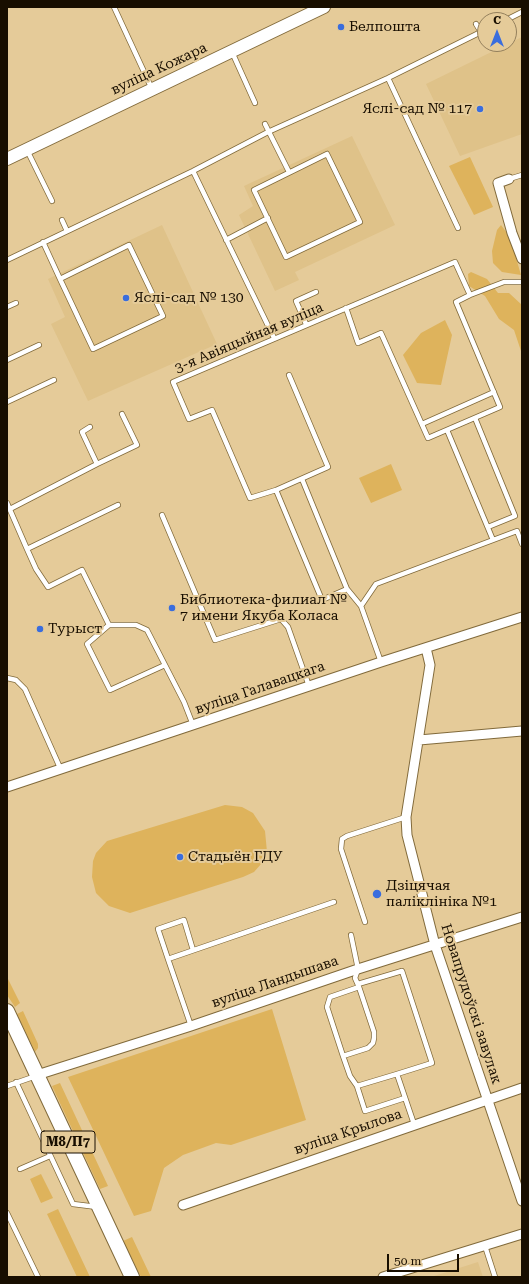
<!DOCTYPE html>
<html>
<head>
<meta charset="utf-8">
<style>
  body { margin:0 }
  #map { position:relative; width:529px; height:1284px; overflow:hidden; background:#e5cb99; font-family:"Roboto Serif",serif }
  canvas { display:block }
  .frame { position:absolute; inset:0; border:8px solid #180e00; pointer-events:none }
  .north { position:absolute; left:477px; top:12px; width:40px; height:40px; box-sizing:border-box; background:#e5cb99; border:1px solid #937f5c; border-radius:50%; rotate:0deg; font-size:11px; font-weight:700; line-height:16px; text-align:center; color:#180e00 }
  .north::after { content:''; display:block; margin:auto; width:14px; height:18px; background:#3a6ddd; clip-path:polygon(50% 0,100% 100%,50% 72%,0 100%) }
  .scale { position:absolute; left:387px; top:1254px; width:72px; height:18px; box-sizing:border-box; border:2px solid #180e00; border-top:0; padding-left:5px; font-size:12px; line-height:14px; white-space:nowrap; color:#180e00; -webkit-text-stroke:3px #e5cb99; paint-order:stroke }
</style>
</head>
<body>
<div id="map">
<canvas width="529" height="1284"></canvas>
<div class="frame"></div>
<div class="north">С</div>
<div class="scale">50 m</div>
</div>
<script>
const ctx = document.querySelector('canvas').getContext('2d');
ctx.lineJoin = 'round';
function fill(path, color) { ctx.fillStyle = color; ctx.fill(path, 'evenodd'); }
const toPath = rows => new Path2D(rows.map(r => 'M' + r).join(''));
function strokePath(path, color, width, dash) { ctx.strokeStyle = color; ctx.lineWidth = width; ctx.lineCap = dash ? 'butt' : 'round'; ctx.setLineDash(dash || []); ctx.stroke(path); }
function write(font, color, halo, rows, align = 'center') {
  ctx.font = font + ' "Roboto Serif",serif'; ctx.lineWidth = 4; ctx.setLineDash([]); ctx.textBaseline = 'middle'; ctx.strokeStyle = halo; ctx.fillStyle = color; for (const [text, x, y, turn = 0] of rows) {
    ctx.save(); ctx.translate(x, y); ctx.rotate((+turn || 0) * Math.PI / 180); ctx.textAlign = isNaN(turn) ? turn : align; if (halo) ctx.strokeText(text, 0, 0); ctx.fillText(text, 0, 0); ctx.restore();
  }
}
const built = toPath([
  [522,37,522,134,460,156,426,84],
  [352,136,395,225,295,272,299,280,275,291,239,215,253,206,244,186],
  [162,225,217,344,88,401,51,324,65,317,48,279],
  [478,1262,483,1277,431,1277]
]);
const green = toPath([
  [470,157,493,207,474,215,449,166],
  [501,225,510,237,521,275,502,272,493,263,492,251,497,230],
  [471,272,487,279,498,293,509,293,522,305,522,354,514,330,499,319,485,296,469,286,468,274],
  [445,320,452,335,441,385,417,383,403,355,421,333],
  [391,464,402,490,371,503,359,478],
  [225,805,242,807,253,813,265,831,267,852,262,863,254,872,243,877,130,913,109,906,96,893,92,877,93,861,96,853,107,841],
  [7,977,20,1003,15,1007,7,995],
  [272,1009,306,1120,231,1145,216,1143,183,1155,164,1168,151,1211,134,1216,68,1077],
  [23,1011,38,1044,38,1048,35,1052,17,1014],
  [60,1083,108,1186,100,1189,52,1086],
  [41,1174,53,1198,41,1203,30,1179],
  [58,1209,90,1277,77,1277,47,1214],
  [132,1237,151,1277,141,1277,123,1241]
]);
const service = toPath([
  [114,7,152,89],
  [506,20,522,12],
  [476,24,481,32],
  [232,52,255,103],
  [388,78,458,228],
  [265,124,289,172],
  [27,150,52,201],
  [327,154,360,222,286,257,254,190,327,154],
  [193,171,274,338],
  [509,179,522,175],
  [62,220,67,231],
  [226,240,268,218],
  [43,242,60,279,93,349,163,316,129,245,60,279],
  [7,260,193,171,268,132,388,78,485,30],
  [7,307,16,303],
  [346,308,358,343,381,333,428,438,500,407,456,302,470,295],
  [306,324,296,301,316,292],
  [7,360,39,345],
  [289,375,328,467,276,490,250,498,212,410,189,419,173,382,455,262,470,295,504,282,522,282],
  [7,402,54,380],
  [475,418,515,516,488,527],
  [422,424,494,392],
  [90,427,82,432,97,464,137,445,122,414],
  [447,430,493,540],
  [302,479,347,589,361,606,381,662],
  [276,490,322,600,347,589],
  [7,503,27,549,118,505],
  [10,509,97,464],
  [162,515,215,640,281,619,288,627,309,686],
  [27,549,36,569,48,587,82,570,109,625,136,625,147,630,184,702,193,725],
  [361,606,376,584,517,531,522,544],
  [109,625,87,644,110,690,165,665],
  [7,678,16,680,25,689,61,770],
  [365,922,341,849,342,839,347,836,406,817],
  [351,935,358,969,355,978,359,987,374,1032,374,1038,373,1043,368,1048,343,1056,327,1007,330,997,359,987],
  [168,959,158,929,184,920,193,950],
  [358,984,402,971,432,1063,397,1074],
  [191,1026,168,959,334,902],
  [343,1056,350,1076,357,1086,397,1074,414,1124],
  [16,1082,73,1204,97,1207],
  [7,1086,36,1076],
  [357,1086,365,1111,405,1098],
  [20,1169,50,1156],
  [7,1213,38,1277],
  [485,1246,495,1277]
]);
const minor = toPath([
  [509,179,498,183,512,233,522,259],
  [426,648,430,665,406,817,407,835,435,945,522,1201],
  [419,740,522,731],
  [7,787,381,662,522,617],
  [37,1075,191,1026,358,969,522,917],
  [183,1205,522,1088],
  [383,1277,522,1234]
]);
const secondary = toPath([
  [7,159,324,7]
]);
const primary = toPath([
  [7,1011,132,1277]
]);
const markers = [
  [341,27,4,"#3a6ddd"],
  [480,109,4,"#3a6ddd"],
  [126,298,4,"#3a6ddd"],
  [172,608,4,"#3a6ddd"],
  [40,629,4,"#3a6ddd"],
  [180,857,4,"#3a6ddd"],
  [377,894,5,"#3a6ddd"]
];
const shields = [
  [68,1142,54]
];
const shieldNames = [
  ["М8/П7",68,1142]
];
const poiNames = [
  ["Белпошта",349,27],
  ["Яслі-сад № 117",472,109,"right"],
  ["Яслі-сад № 130",134,298],
  ["Библиотека-филиал №",180,600],
  ["7 имени Якуба Коласа",180,616],
  ["Турыст",48,629],
  ["Стадыён ГДУ",188,857],
  ["Дзіцячая",386,886],
  ["паліклініка №1",386,902]
];
const streetNames = [
  ["вуліца Кожара",159,69,-25],
  ["3-я Авіяцыйная вуліца",249,338,-23],
  ["вуліца Галавацкага",260,688,-19],
  ["вуліца Ландышава",275,982,-19],
  ["Новапрудоўскі завулак",471,1004,72],
  ["вуліца Крылова",348,1132,-19]
];
fill(built, '#dfc289');
fill(green, '#deb35c');
strokePath(service, '#816a3b', 6);
strokePath(minor, '#816a3b', 11);
strokePath(secondary, '#816a3b', 14);
strokePath(primary, '#816a3b', 16);
strokePath(service, '#fff', 4.5);
strokePath(minor, '#fff', 9);
strokePath(secondary, '#fff', 12);
strokePath(primary, '#fff', 14);
for (const [x, y, r, color] of markers) { const dot = new Path2D(); dot.arc(x, y, r, 0, 2 * Math.PI); ctx.fillStyle = color; ctx.fill(dot); strokePath(dot, '#e5cb99', 1.5); }
for (const [x, y, w] of shields) { const box = new Path2D(); box.roundRect(x - w / 2, y - 11, w, 22, 3); ctx.fillStyle = '#e5cb99'; ctx.fill(box); strokePath(box, '#180e00', 1); }
write('bold 13px', '#180e00', null, shieldNames);
write('14px', '#180e00', '#e5cb99', poiNames, 'left');
write('14px', '#180e00', '#e5cb99', streetNames);
</script>
</body>
</html>
